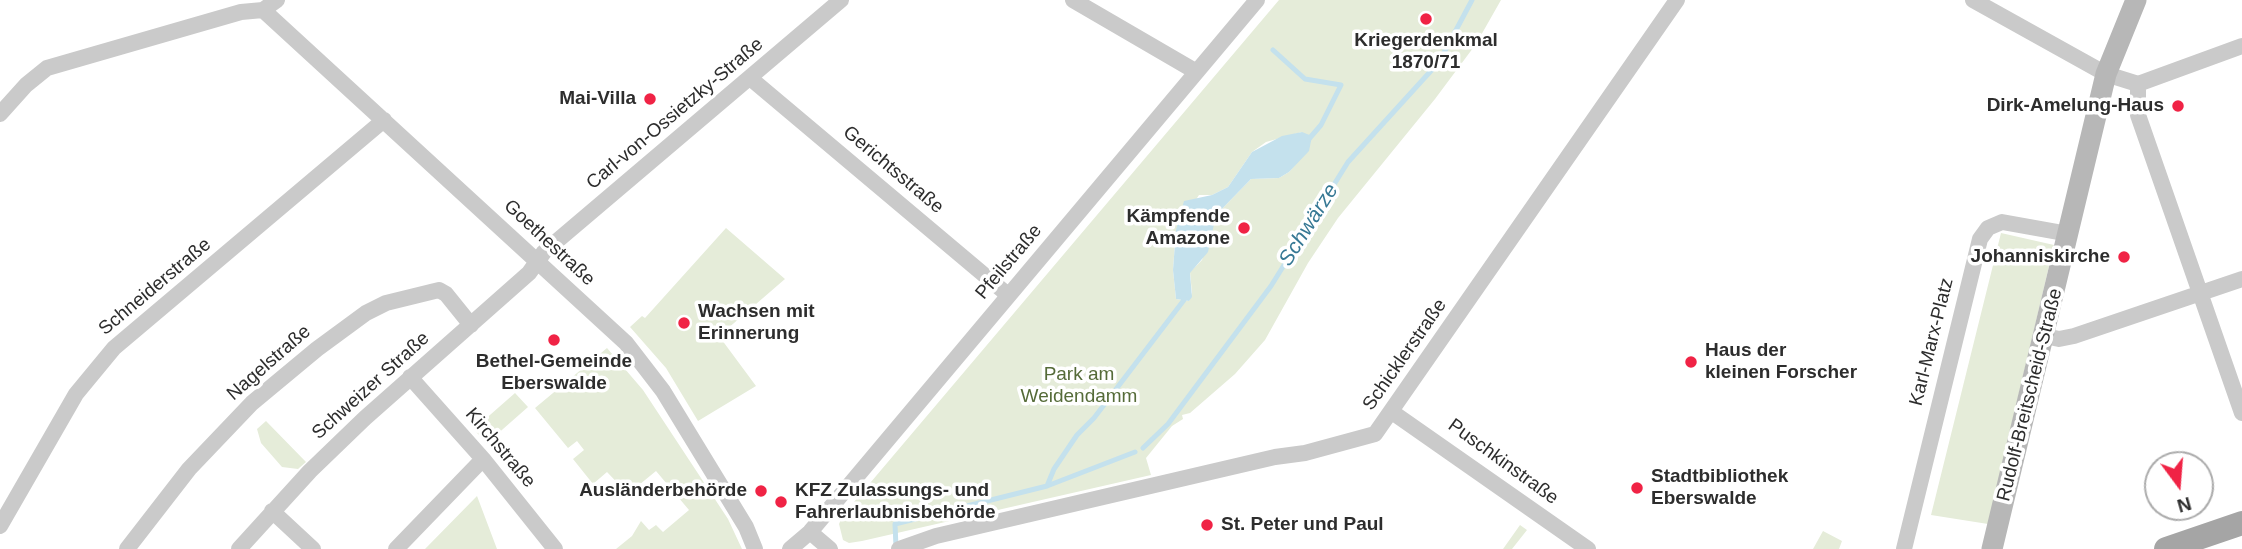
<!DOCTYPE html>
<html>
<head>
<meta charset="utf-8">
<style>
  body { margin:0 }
  #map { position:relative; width:2242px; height:549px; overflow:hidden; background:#fff; font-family:Helvetica,sans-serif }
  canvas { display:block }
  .north { position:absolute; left:2144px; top:451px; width:70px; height:70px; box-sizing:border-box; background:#fff; border:2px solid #ababab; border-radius:50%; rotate:164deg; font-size:19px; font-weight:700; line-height:28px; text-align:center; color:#2d2d2d }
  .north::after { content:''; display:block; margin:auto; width:24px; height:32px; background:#f02345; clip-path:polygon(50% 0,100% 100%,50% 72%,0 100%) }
</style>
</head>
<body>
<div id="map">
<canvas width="2242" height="549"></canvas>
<div class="north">N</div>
</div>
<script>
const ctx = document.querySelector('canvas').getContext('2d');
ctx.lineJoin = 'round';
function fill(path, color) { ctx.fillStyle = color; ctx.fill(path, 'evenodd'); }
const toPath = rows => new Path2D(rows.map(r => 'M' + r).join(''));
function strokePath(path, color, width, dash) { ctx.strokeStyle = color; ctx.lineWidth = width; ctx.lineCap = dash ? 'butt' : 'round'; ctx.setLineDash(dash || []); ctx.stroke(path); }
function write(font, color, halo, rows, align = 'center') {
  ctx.font = font + ' Helvetica,sans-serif'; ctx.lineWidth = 7; ctx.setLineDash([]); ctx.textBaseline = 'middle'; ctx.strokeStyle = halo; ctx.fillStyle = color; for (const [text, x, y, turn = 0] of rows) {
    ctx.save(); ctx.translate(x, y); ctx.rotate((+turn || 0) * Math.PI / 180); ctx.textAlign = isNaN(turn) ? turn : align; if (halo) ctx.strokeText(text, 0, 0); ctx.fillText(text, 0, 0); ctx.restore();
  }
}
const green = toPath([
  [1279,0,1501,0,1476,44,1435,99,1338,218,1308,263,1265,340,1235,374,1190,413,1182,415,1183,419,1172,426,1146,458,1151,475,862,541,849,543,843,540,839,524,843,515],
  [1302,132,1295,165,1289,172,1279,178,1251,179,1216,215,1202,260,1190,272,1192,293,1189,301,1176,299,1173,270,1176,230,1199,195,1212,195,1228,187,1252,152,1266,142],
  [726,228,785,279,719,336,756,386,698,421,666,368,630,327,642,316,645,318],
  [2001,233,2054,245,1988,524,1931,515],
  [607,348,643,390,728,519,742,549,616,549,632,536,641,521,649,530,656,525,663,532,689,510,656,471,628,494,607,472,593,484,573,459,584,450,577,441,568,448,535,408],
  [515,393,528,407,486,444,474,429],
  [266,421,306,462,298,469,282,467,261,443,257,429],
  [477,496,497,549,425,549],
  [1520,525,1527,530,1512,549,1503,549],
  [1823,531,1842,541,1839,549,1813,549]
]);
const water = toPath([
  [1302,132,1312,136,1309,151,1289,172,1279,178,1251,179,1216,215,1208,252,1190,273,1192,297,1189,301,1176,299,1173,270,1176,230,1184,201,1212,195,1228,187,1252,152,1282,136]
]);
const stream = toPath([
  [1273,50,1305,79,1341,85,1321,125,1308,140],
  [1143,448,1168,424,1271,286,1348,162,1439,62,1472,0],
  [1047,486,1054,469,1077,435,1094,418,1184,300,1183,294],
  [896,547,895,524,1047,486,1135,452]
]);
const street = toPath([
  [1073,0,1195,71],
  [1973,0,2106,74,2138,84,2242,46],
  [263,10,626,343,663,391,746,527,755,549],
  [750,78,1008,295],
  [2138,84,2138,115,2242,413],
  [0,114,26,85,47,68,241,12,263,10,277,0],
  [2045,336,2059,339,2074,336,2242,279],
  [410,377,483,459,555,549],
  [1392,412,1588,549],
  [272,511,313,549],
  [0,526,76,394,114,348,384,120],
  [810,532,830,549],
  [127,549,189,469,252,403,317,349,366,313,386,303,439,290,446,294,471,325],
  [239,549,310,471,365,418,529,273,544,252,841,0],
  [396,549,483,459],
  [790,549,810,532,1257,0],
  [899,549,936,536,1275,457,1305,453,1375,434,1677,0],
  [1904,549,1980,239,1988,228,2002,222,2069,234]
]);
const secondary = toPath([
  [1992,549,2106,74,2136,0]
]);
const primary = toPath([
  [2166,549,2242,523]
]);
const markers = [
  [1426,19,7,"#f02345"],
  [650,99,7,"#f02345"],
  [2178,106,7,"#f02345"],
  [1244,228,7,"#f02345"],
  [2124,257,7,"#f02345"],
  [684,323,7,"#f02345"],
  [554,340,7,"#f02345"],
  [1691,362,7,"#f02345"],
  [1637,488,7,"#f02345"],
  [761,491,7,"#f02345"],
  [781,502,7,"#f02345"],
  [1207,525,7,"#f02345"]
];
const poiNames = [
  ["Kriegerdenkmal",1426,41,"center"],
  ["1870/71",1426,63,"center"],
  ["Mai-Villa",636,99],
  ["Dirk-Amelung-Haus",2164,106],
  ["Kämpfende",1230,217],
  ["Amazone",1230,239],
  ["Johanniskirche",2110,257],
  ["Wachsen mit",698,312,"left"],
  ["Erinnerung",698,334,"left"],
  ["Haus der",1705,351,"left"],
  ["kleinen Forscher",1705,373,"left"],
  ["Bethel-Gemeinde",554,362,"center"],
  ["Eberswalde",554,384,"center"],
  ["Stadtbibliothek",1651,477,"left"],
  ["Eberswalde",1651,499,"left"],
  ["Ausländerbehörde",747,491],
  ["KFZ Zulassungs- und",795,491,"left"],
  ["Fahrerlaubnisbehörde",795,513,"left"],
  ["St. Peter und Paul",1221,525,"left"]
];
const streetNames = [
  ["Carl-von-Ossietzky-Straße",675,114,-40],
  ["Gerichtsstraße",893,170,40],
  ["Goethestraße",549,243,43],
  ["Pfeilstraße",1009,262,-50],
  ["Schneiderstraße",155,287,-40],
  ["Karl-Marx-Platz",1932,342,-76],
  ["Schicklerstraße",1405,355,-55],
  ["Nagelstraße",269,363,-41],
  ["Schweizer Straße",371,386,-42],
  ["Rudolf-Breitscheid-Straße",2030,395,-76],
  ["Kirchstraße",500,448,50],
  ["Puschkinstraße",1503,462,36]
];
const parkNames = [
  ["Park am",1079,375],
  ["Weidendamm",1079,397]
];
const waterNames = [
  ["Schwärze",1309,225,-58]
];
fill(green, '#e5ecd9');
fill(water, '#c4e1ed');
strokePath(stream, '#c4e1ed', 5);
strokePath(street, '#cacaca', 16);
strokePath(secondary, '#b7b7b7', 21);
strokePath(primary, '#a5a5a5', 24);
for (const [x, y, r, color] of markers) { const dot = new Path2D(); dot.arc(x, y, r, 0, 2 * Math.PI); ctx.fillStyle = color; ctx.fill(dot); strokePath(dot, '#fff', 2.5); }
write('bold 19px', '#2d2d2d', '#fff', poiNames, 'right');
write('19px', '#2d2d2d', '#fff', streetNames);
write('19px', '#556b38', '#fff', parkNames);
write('italic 21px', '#367894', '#fff', waterNames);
</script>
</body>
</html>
